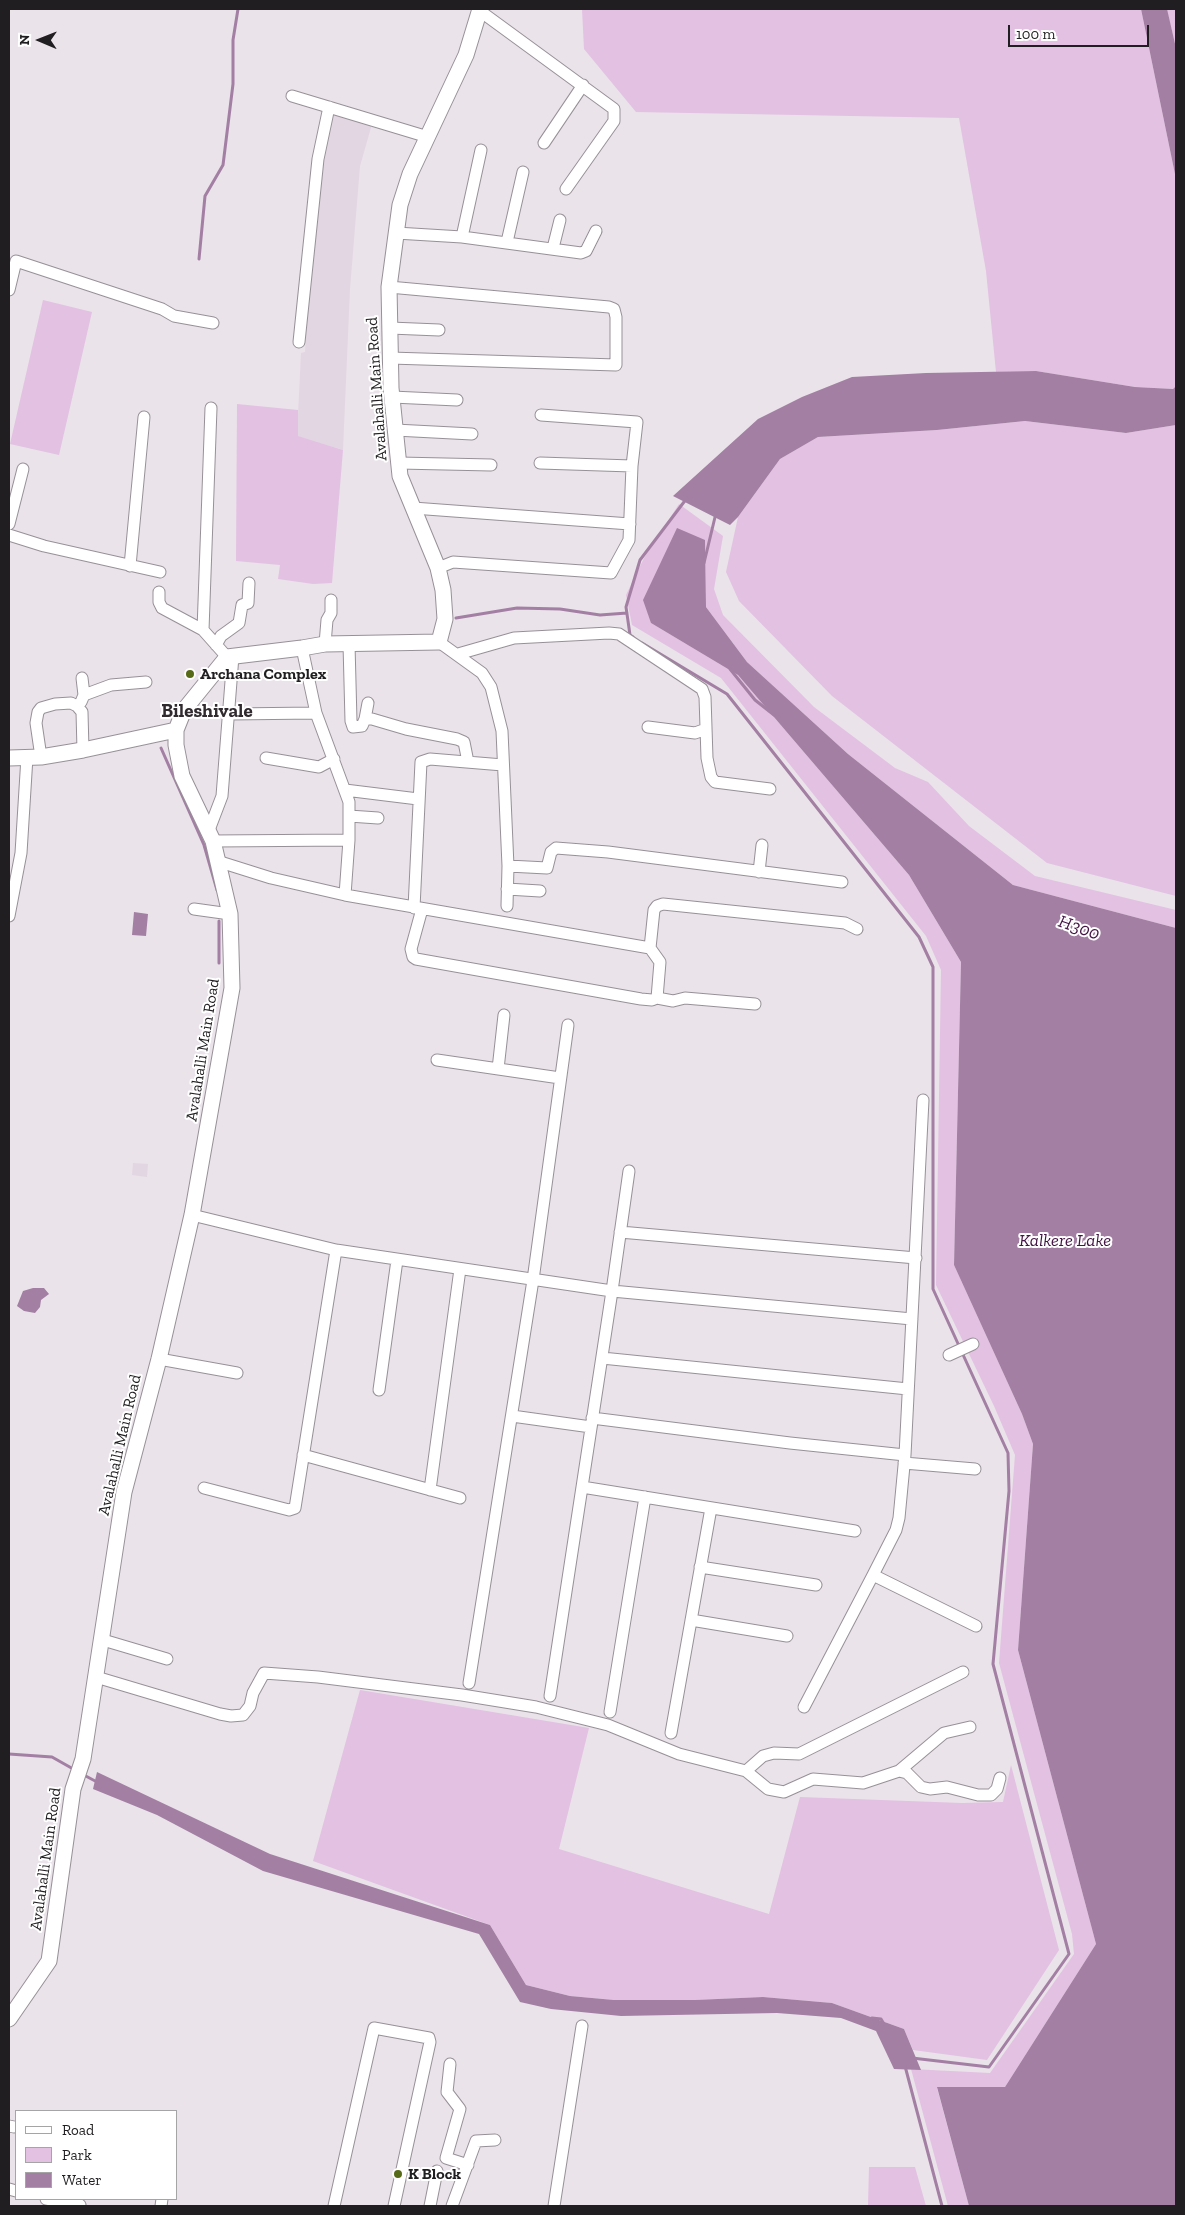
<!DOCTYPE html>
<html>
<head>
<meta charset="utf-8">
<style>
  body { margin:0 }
  #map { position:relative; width:1185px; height:2215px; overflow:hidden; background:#eae3ea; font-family:"Zilla Slab",serif }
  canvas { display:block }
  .frame { position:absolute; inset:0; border:10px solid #201e20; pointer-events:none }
  .legend { position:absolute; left:15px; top:2110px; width:162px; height:90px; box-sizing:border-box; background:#fff; border:1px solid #a6a5a6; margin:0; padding:6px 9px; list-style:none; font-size:15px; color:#201e20 }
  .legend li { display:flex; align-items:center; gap:10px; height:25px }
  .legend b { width:25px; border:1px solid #a6a5a6 }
  .north { position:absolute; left:15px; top:15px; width:50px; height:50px; -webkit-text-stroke:4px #fff; paint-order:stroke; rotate:271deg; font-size:14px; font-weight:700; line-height:20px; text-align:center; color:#201e20 }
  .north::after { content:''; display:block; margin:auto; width:18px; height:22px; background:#201e20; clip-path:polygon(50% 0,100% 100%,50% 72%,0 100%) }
  .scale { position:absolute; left:1008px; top:25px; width:141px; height:22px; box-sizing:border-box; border:2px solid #201e20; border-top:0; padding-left:6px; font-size:15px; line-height:18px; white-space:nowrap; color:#201e20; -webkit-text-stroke:4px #fff; paint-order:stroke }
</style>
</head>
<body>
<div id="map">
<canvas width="1185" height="2215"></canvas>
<div class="frame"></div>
<ul class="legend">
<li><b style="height:6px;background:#fff"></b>Road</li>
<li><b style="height:14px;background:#e3c1e2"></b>Park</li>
<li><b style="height:14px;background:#a37fa3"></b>Water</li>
</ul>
<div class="north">N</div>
<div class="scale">100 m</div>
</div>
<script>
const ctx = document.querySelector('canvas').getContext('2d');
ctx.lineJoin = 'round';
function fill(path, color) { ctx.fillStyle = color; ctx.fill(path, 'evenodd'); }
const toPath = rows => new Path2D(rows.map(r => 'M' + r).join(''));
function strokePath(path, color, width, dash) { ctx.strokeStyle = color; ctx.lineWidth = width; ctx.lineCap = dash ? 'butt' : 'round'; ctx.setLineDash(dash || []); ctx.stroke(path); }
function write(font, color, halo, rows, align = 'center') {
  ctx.font = font + ' "Zilla Slab",serif'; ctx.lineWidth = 4; ctx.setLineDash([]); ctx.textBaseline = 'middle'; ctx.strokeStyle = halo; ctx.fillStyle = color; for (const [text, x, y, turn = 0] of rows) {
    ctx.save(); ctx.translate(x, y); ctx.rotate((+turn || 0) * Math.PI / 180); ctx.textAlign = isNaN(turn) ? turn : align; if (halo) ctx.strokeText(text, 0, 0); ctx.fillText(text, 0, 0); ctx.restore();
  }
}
const built = toPath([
  [330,112,372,124,360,166,350,289,343,450,297,436,301,353,305,352,309,286],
  [133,1163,148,1164,147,1177,132,1175]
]);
const green = toPath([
  [582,9,1141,9,1176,179,1176,386,1173,389,1135,387,1036,371,996,372,986,271,959,118,636,112,584,49],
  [1167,9,1176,9,1176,48,1167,11],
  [43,300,92,312,59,455,10,444],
  [237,404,298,410,298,436,343,450,332,583,313,584,278,579,280,565,236,561],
  [1025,421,1126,433,1176,425,1176,896,1047,863,832,696,739,601,726,572,738,517,780,459,818,437,937,430],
  [679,504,723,536,714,589,723,615,814,707,895,768,928,782,969,826,1035,876,1176,910,1176,928,1013,885,848,754,747,662,706,607,705,540,651,623,738,675,909,875,961,962,954,1265,1022,1414,1033,1444,1018,1650,1096,1944,1005,2087,937,2088,969,2206,948,2206,911,2069,990,2073,1074,1954,1072,1934,999,1663,1015,1455,994,1406,936,1285,941,970,926,936,721,678,632,625,626,595,644,558],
  [360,1690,589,1728,559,1849,769,1914,800,1797,962,1803,1003,1802,1011,1765,1059,1950,987,2060,913,2050,904,2029,832,2003,763,1997,695,2000,614,2000,570,1996,526,1985,490,1925,313,1861],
  [869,2167,915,2167,926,2206,868,2206]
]);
const water = toPath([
  [1141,9,1167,9,1176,48,1176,179],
  [1036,371,1135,387,1173,389,1176,386,1176,425,1126,433,1025,421,937,430,818,437,780,459,738,517,730,525,673,496,758,419,802,397,852,377,926,373],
  [677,528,705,540,706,607,747,662,848,754,1013,885,1176,928,1176,2206,969,2206,937,2087,1005,2087,1096,1944,1018,1650,1033,1444,1022,1414,954,1265,961,962,909,875,738,675,651,623,643,600],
  [134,912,148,914,146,936,132,935],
  [33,1288,44,1288,49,1294,41,1300,40,1307,35,1313,24,1311,17,1306,23,1291],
  [97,1772,270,1854,490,1925,526,1985,570,1996,614,2000,695,2000,763,1997,832,2003,904,2029,921,2070,894,2069,876,2031,841,2018,777,2013,621,2016,551,2009,520,2002,479,1934,263,1871,157,1815,93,1789]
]);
const stream = toPath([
  [199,259,205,196,223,165,233,84,233,40,238,9],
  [704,563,716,513],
  [456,618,517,608,560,609,600,615,627,613],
  [633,637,630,635,626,607,640,560,687,498],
  [642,643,727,694,919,937,933,967,933,1289,1008,1453,1009,1491,993,1664,1069,1954,989,2067,912,2058],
  [730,669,755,700,774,715],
  [161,748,204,845,217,890],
  [219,963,219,921],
  [9,1754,52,1757,75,1770],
  [82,1774,97,1782],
  [872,2018,881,2019,884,2024],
  [905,2066,942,2206]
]);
const minor = toPath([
  [480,11,614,109,614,121,566,189],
  [292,96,428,137],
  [544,143,583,85],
  [396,233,462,237,581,253,586,251,596,231],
  [462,237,481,150],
  [507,242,523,172],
  [553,248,560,220],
  [389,287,609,307,614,309,616,317,616,365,390,358],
  [9,290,16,261,162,309,174,316,213,323],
  [390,328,439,330],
  [299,342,318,159,329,107],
  [392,397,457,400],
  [211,408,203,630,227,657],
  [541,415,637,422,632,466],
  [395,430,472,434],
  [399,463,491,465],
  [413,508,630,524],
  [9,524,23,469],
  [9,535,44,546,160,572],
  [130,566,144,417],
  [438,568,453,562,611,573,629,540,632,466,540,463],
  [159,592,159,602,162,608,203,630],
  [439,642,482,673,491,687,502,731,508,866,507,906],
  [325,644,327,620,331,613,331,600],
  [349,644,351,721,353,727,362,726,365,719,372,719,406,729,457,739,464,742,468,762],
  [216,645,221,636,239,623,242,605,248,603,249,583],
  [302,648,316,713,349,802,349,840,345,895],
  [458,654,514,638,609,633,619,634,702,689,705,697,707,758,711,777,715,782,770,789],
  [84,695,111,685,146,682],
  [81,702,84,695,82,678],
  [230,714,316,713],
  [365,719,368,703],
  [648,727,695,733,706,729],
  [41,757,36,723,38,712,41,708,55,704,71,703,77,706,82,712,83,750],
  [266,758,319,767,334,759],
  [345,790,418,799],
  [349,816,378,818],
  [209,830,222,796,233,656],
  [213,841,349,840],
  [217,861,271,878,345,895,650,948,660,962,657,998,652,1000,641,999,416,959,413,957,411,949,422,909],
  [508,866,547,868,551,852,556,848,608,852,842,882],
  [759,872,762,845],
  [507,889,540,891],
  [414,908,421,762,430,759,503,765],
  [194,909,230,914],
  [9,916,21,853,27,757],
  [650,948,654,910,657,906,663,904,845,923,857,929],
  [657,998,673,1001,685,998,755,1004],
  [437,1060,560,1078],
  [498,1069,504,1015],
  [629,1171,612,1291,912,1319],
  [192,1215,336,1250,612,1291,550,1696],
  [620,1232,916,1258],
  [949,1355,973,1344],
  [602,1358,908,1389],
  [159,1359,237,1373],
  [379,1390,397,1260],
  [512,1416,591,1427],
  [592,1418,790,1443,905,1455],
  [303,1455,460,1498],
  [904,1463,975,1469],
  [582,1487,855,1531],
  [204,1488,289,1510,295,1508,336,1250],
  [430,1490,460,1269],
  [700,1567,816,1585],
  [873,1575,976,1626],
  [691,1620,787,1636],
  [103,1640,167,1659],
  [96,1677,220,1714,231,1716,243,1715,250,1706,253,1693,264,1673,318,1677,462,1695,536,1707,608,1725,679,1754,746,1771,768,1789,784,1792,813,1779,863,1783,899,1771,944,1733,970,1727],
  [469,1683,533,1280,568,1025],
  [804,1707,873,1575,896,1530,899,1518,905,1455,923,1100],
  [610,1712,645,1497],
  [671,1733,711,1508],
  [746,1771,763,1756,774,1753,799,1754,963,1672],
  [899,1771,907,1773,921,1787,930,1789,947,1787,978,1795,991,1795,997,1789,1000,1778],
  [450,2064,447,2092,460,2109,446,2158,468,2165],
  [9,2126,14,2127],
  [9,2189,16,2191],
  [46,2199,80,2205],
  [161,2206,162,2199],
  [334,2206,374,2028,429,2038,430,2042,394,2206],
  [430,2206,437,2171],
  [452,2206,476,2141,495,2140],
  [554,2206,582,2026]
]);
const major = toPath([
  [9,758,41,757,83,750,176,730],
  [9,2019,49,1961,73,1789,83,1759,124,1492,159,1359,192,1215,232,988,230,914,213,841,182,776,176,745,176,730,184,710,227,657,302,648,325,644,439,642,445,619,443,590,438,568,400,476,391,388,389,287,400,205,410,174,466,55,480,9]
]);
const markers = [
  [190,674,5,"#576a17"],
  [398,2174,5,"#576a17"]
];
const streetNames = [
  ["Avalahalli Main Road",377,389,-94],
  ["Avalahalli Main Road",203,1050,-81],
  ["Avalahalli Main Road",120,1445,-77],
  ["Avalahalli Main Road",46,1859,-82]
];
const poiNames = [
  ["Archana Complex",200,674],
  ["K Block",408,2174]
];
const waterNames = [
  ["H300",1079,928,19],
  ["Kalkere Lake",1065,1241]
];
const quarterNames = [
  ["Bileshivale",207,712]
];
fill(built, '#e2d6e2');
fill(green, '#e3c1e2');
fill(water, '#a37fa3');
strokePath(stream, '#a37fa3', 3);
strokePath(minor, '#979197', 13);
strokePath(major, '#979197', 17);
strokePath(minor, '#fff', 11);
strokePath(major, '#fff', 15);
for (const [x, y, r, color] of markers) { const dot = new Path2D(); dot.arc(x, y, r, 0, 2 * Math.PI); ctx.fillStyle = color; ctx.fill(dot); strokePath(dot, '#fff', 2); }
write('16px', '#201e20', '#fff', streetNames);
write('bold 16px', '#201e20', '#fff', poiNames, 'left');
write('italic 18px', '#431444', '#fff', waterNames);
write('bold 19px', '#302a2f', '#fff', quarterNames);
</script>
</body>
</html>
